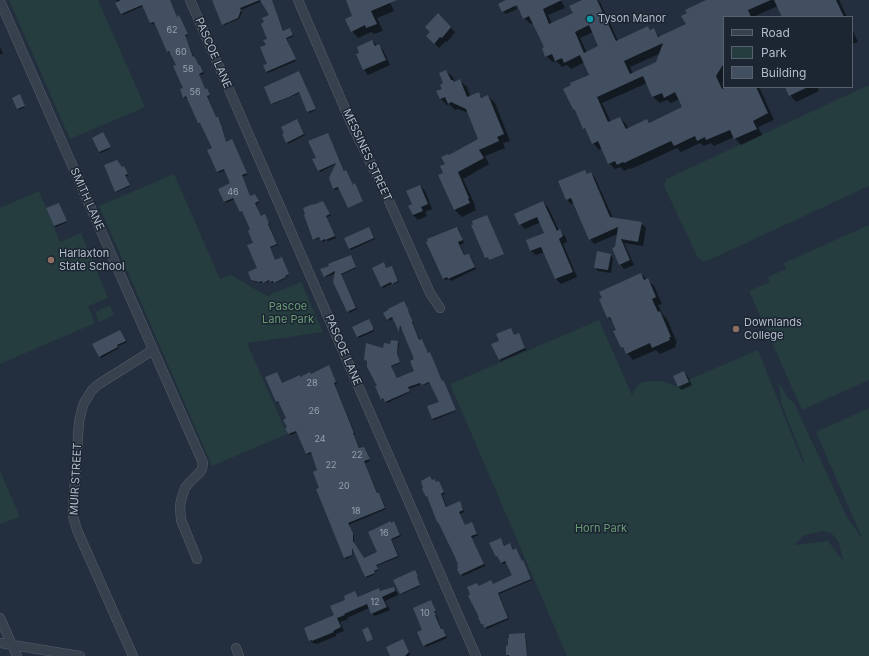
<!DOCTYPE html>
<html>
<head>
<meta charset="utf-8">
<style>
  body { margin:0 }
  #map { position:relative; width:869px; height:656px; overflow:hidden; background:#232f3e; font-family:Inter,sans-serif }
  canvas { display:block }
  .legend { position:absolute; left:723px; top:16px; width:130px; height:72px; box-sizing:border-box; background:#1c2633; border:1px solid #58626f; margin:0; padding:5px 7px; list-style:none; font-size:12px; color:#b3bcc9 }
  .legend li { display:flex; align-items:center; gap:8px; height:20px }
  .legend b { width:20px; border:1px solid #58626f }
</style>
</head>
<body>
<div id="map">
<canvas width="869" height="656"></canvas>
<ul class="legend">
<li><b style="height:5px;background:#37414e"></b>Road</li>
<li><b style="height:11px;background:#253d3f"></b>Park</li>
<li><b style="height:11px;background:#424f60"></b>Building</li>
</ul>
</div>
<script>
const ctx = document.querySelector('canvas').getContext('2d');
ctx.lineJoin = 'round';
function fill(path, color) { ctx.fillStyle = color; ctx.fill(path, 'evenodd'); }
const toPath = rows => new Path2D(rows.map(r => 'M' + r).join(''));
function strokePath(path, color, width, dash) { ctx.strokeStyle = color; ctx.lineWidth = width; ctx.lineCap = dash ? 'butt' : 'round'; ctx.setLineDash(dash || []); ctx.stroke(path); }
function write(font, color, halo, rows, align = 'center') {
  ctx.font = font + ' Inter,sans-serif'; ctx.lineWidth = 3; ctx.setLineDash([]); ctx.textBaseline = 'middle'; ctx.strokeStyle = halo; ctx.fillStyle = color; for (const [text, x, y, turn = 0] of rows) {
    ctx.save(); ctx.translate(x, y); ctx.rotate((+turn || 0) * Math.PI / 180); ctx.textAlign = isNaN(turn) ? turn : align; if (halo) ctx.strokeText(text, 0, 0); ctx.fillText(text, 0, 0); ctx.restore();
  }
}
const green = toPath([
  [9,0,98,0,145,107,70,139],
  [869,85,869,186,707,261,703,261,698,258,664,186,665,182,666,179],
  [174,174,220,279,231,275,267,296,301,282,323,332,247,343,287,434,212,466,99,206],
  [39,191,60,242,81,233,108,298,88,306,95,323,0,364,0,208],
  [869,225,869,380,802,410,749,291,770,282,768,277,786,269,784,263],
  [110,305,114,315,99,322,95,312],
  [599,320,632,395,637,386,643,382,650,381,662,381,678,387,689,382,688,380,758,350,803,463,804,461,781,402,779,382,787,397,794,403,847,517,863,540,816,432,869,408,869,656,567,656,450,384],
  [822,531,831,533,835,537,839,543,843,561,828,541,795,545,802,537,805,535],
  [0,471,20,517,0,524]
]);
const shadow = toPath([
  [116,0,169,0,177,17,180,18,188,35,185,37,194,57,201,67,204,74,199,75,205,90,208,90,210,96,208,97,216,118,219,119,223,129,226,143,233,142,247,175,242,177,250,197,256,196,259,203,256,204,261,217,265,216,270,224,269,225,278,245,270,248,275,261,283,259,289,275,286,277,286,278,276,283,275,282,272,283,270,281,265,283,264,282,260,283,253,281,252,279,258,269,255,243,252,230,243,212,242,212,241,211,235,199,226,203,225,202,220,189,231,184,225,170,219,173,218,172,213,148,201,123,200,124,199,123,188,97,185,98,184,97,184,88,177,66,171,52,169,53,168,52,155,23,152,24,151,23,143,6,123,15],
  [213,0,271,0,284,32,290,29,291,30,294,36,287,39,296,61,268,73,267,71,268,64,267,45,268,39,265,22,270,15,262,1,241,10,242,12,239,19,224,25],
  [347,0,389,0,394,11,377,18,383,31,374,34,371,32,358,38,352,31,354,16],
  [508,0,511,0,513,2,517,9,506,14,503,11],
  [520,0,561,0,565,8,548,15,552,24,574,14,584,0,598,0,600,2,618,41,648,27,651,30,653,29,660,37,687,25,708,0,839,0,847,17,783,17,778,6,753,17,724,17,724,80,722,83,726,91,733,87,759,87,774,120,758,127,762,135,741,145,734,137,714,146,711,143,704,146,700,143,681,152,677,148,631,169,630,168,624,171,620,167,615,169,609,163,602,148,599,150,593,143,588,131,584,128,590,75,585,62,571,69,567,65,562,67,556,61,553,62,546,56,545,48,534,23,531,24,524,18],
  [593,32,600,47,587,53,580,38],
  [661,53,657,63,633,74,630,67],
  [647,83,653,97,660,103,667,100,671,103,680,99,683,108,650,123,647,120,628,129,626,124,620,118,611,122,602,103],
  [438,15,455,32,447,42,446,41,439,48,428,36,431,32],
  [852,29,858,42,852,44],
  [372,41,383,50,390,65,368,75,364,70],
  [0,47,3,53,0,55],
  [446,71,453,77,455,83,460,81,467,87,470,96,478,93,483,98,488,96,495,103,510,141,503,143,505,148,485,156,489,164,463,179,475,205,474,205,476,210,462,217,455,210,440,175,444,173,446,164,449,156,479,140,469,113,458,109,455,110,449,104,447,105,440,98,444,84],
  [300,74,316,110,309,113,308,112,300,93,273,104,272,103],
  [786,87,817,87,819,91,796,102,790,95],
  [21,97,25,107,19,110,18,109],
  [298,122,305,135,288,144,287,142,286,133],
  [103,133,111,148,101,153,99,152],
  [329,136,345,172,353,186,355,185,356,186,363,200,340,188,335,190,333,188,336,164,320,172,319,170,317,159],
  [124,167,128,175,126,177,130,186,117,192,116,191,122,168],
  [584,171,588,174,591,173,595,178,613,218,641,223,646,228,643,246,624,243,634,265,624,269,620,264,616,248,618,234,594,244,590,239,574,203,571,204,567,200],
  [420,186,425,191,432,209,425,212,427,216,418,220,413,215,413,205],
  [323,202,331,216,326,217,336,238,328,241,326,240,323,242,320,238,315,240,314,239,314,206],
  [543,202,548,207,559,231,560,231,565,236,567,242,563,244,577,277,561,284,556,279,544,252,536,255,531,251,527,241,545,233,541,222,525,229,520,224],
  [59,204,67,222,56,227,55,226],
  [457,228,459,230,464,243,460,245,465,256,468,255,471,257,476,269,451,281,449,279,446,280,443,278,429,241],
  [370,229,375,239,351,250,349,249],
  [610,254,613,258,611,273,598,271,595,268],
  [352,258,356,268,341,275,357,309,349,313,348,312,336,273,326,277,325,276],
  [384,263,387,269,392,267,393,268,399,282,394,284,393,283,383,288,382,286],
  [641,274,654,286,662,304,658,305,663,315,667,319,677,343,675,344,676,347,660,354,656,350,633,360,622,347,617,330,614,324,608,317],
  [405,303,409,312,408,313,414,323,413,324,420,341,422,340,423,341,428,354,431,355,442,382,448,390,456,411,434,420,432,419,440,402,430,383,424,385,422,384,409,389,410,392,387,403,384,399,383,400,381,399,378,386,368,362,365,360,397,342,399,343,397,356,400,363,391,367,398,379,416,372,415,360,401,325,400,332,394,318,389,321,385,314],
  [370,322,374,331,359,338,358,337],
  [121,333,127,342,118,346,119,348,101,358,100,356],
  [519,334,526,350,501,361,499,359,500,341],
  [329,367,337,384,335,385,355,434,354,435,360,449,365,449,370,461,365,463,378,494,379,494,380,495,386,509,348,525,354,535,354,543,364,559,378,553,390,522,392,523,394,522,401,536,392,540,399,557,376,566,378,570,375,572,375,574,367,578,353,548,352,556,346,559,345,557,321,488,318,471,312,453,308,455,307,454,298,432,290,435,289,433,287,418,280,402,278,403,277,401,282,384,300,376,301,377,311,375],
  [684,372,687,375,692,385,682,390,678,387],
  [430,477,432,481,434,480,436,483,440,484,445,494,442,495,447,507,459,502,461,504,464,512,460,514,465,526,473,525,478,535,472,538,485,566,463,576,461,574,460,566,428,498,426,496],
  [501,539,505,546,510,544,512,546,513,551,524,563,532,580,499,594,509,619,487,629,483,625,487,622,479,587,493,585,514,575,507,563,503,564,497,556],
  [416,572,418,578,417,578,420,586,402,594,400,593],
  [379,589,382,592,394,589,397,592,398,595,385,601,390,610,375,616,371,613,369,608,347,618,348,619,340,622,344,631,336,634,336,636,317,644,315,643,314,644,310,640,335,615,347,600,355,592,359,598],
  [432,602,436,612,435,612,442,630,444,631,447,638,426,647,419,633,424,631],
  [525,634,526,636,527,656,508,656,507,655,509,646],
  [404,642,410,654,409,655,409,656,391,656]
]);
const building = toPath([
  [121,0,170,0,177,17,179,15,188,34,185,35,193,57,194,56,199,65,200,65,203,72,199,74,205,89,207,88,210,95,207,96,216,117,218,117,222,127,226,142,232,139,247,173,242,175,250,196,255,194,259,201,255,203,261,216,265,214,269,223,268,224,277,244,270,247,275,260,282,257,289,274,285,276,286,277,274,283,273,281,270,282,269,280,263,283,262,281,259,282,251,280,248,272,257,268,247,245,253,243,248,231,250,229,242,211,240,212,233,198,224,202,218,189,230,183,224,169,217,172,207,150,212,148,200,123,198,123,186,96,183,98,180,89,183,88,173,66,176,65,169,51,167,52,154,22,150,23,142,5,121,14,115,3],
  [212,0,272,0,283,31,290,28,293,35,286,38,296,59,266,72,263,65,267,64,260,47,266,45,263,40,267,39,261,24,264,22,262,18,269,15,260,0,240,8,241,10,238,18,222,25],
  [346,0,397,0,371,11,377,24,366,28,365,25,351,32,345,19,352,16],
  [506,0,562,0,543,9,549,24,573,13,569,6,582,0,597,0,616,41,648,26,650,30,654,28,658,37,686,24,681,16,687,13,685,10,706,0,771,0,748,10,751,17,724,17,724,63,716,76,722,89,726,87,756,87,768,113,753,121,757,129,734,139,730,130,706,140,705,137,697,141,695,136,674,146,671,141,624,163,623,162,617,165,615,161,608,164,598,141,592,144,585,128,583,129,575,110,573,109,563,89,571,85,570,83,589,75,580,55,564,63,562,58,555,61,552,54,545,57,542,48,544,47,529,16,523,19,517,5,502,12,498,4],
  [589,25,598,46,584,53,575,32],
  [663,43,656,62,630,74,624,61],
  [643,76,652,97,662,93,664,98,675,92,682,107,649,123,647,119,626,129,620,117,608,122,597,97],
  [774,0,836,0,844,17,782,17],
  [438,13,451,27,442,38,440,37,434,44,426,36,430,32,425,27],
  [372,40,375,46,379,44,386,60,363,70,356,54,359,53,357,47],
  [446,70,451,80,453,80,454,82,460,79,467,97,479,92,481,98,488,95,504,134,497,137,499,141,479,150,484,158,458,172,469,198,468,199,470,203,454,210,438,175,443,173,440,166,445,164,441,157,448,154,449,155,478,139,466,109,451,102,448,104,445,97,440,99,436,91,442,89,440,85,443,83,439,73],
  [299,71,316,109,307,112,299,92,289,97,271,104,264,87],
  [785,87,808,87,789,96],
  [20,94,25,106,17,109,12,98],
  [297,119,304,134,286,143,282,134,284,133,281,127],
  [103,132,111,147,99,152,92,138],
  [328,133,344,171,346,170,353,185,355,183,363,201,348,208,338,187,333,189,329,178,336,163,318,171,312,159,316,158,308,141],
  [117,160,122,167,124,166,128,174,125,175,130,185,115,192,104,165],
  [585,170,587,174,591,172,610,217,642,222,638,242,621,239,630,260,619,265,612,248,615,247,618,227,589,240,571,198,566,200,558,181],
  [420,185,428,204,421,207,423,211,413,215,408,206,412,204,406,191],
  [323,201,330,214,326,216,335,236,325,240,325,239,321,241,319,237,313,240,304,215,305,214,303,208,313,204,313,205],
  [543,201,557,231,560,229,563,236,559,239,573,272,555,279,541,247,530,251,526,240,544,233,537,217,519,225,514,214],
  [59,203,67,221,54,226,46,208],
  [487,215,504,254,489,260,488,257,485,258,471,225,473,225,472,221],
  [369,227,374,238,349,249,344,238],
  [457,227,463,240,458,242,464,255,469,254,475,267,448,279,447,277,443,279,426,242,428,241,427,239],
  [597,251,611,254,608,270,594,268],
  [351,255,356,267,341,274,356,308,347,312,333,282,335,271,324,277,320,269,329,266,328,264],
  [384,262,386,268,392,266,398,281,392,284,391,282,381,287,372,268],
  [641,273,644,280,648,278,656,297,652,299,658,312,660,311,671,337,669,337,670,340,652,348,650,343,626,354,623,347,621,348,613,331,616,330,610,317,607,318,599,299,602,298,599,292],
  [404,301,409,311,408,311,413,322,412,322,419,340,422,339,428,353,430,352,442,381,443,380,447,388,456,410,432,419,427,406,439,402,429,382,422,385,420,383,408,387,410,391,385,402,383,398,381,400,375,386,377,386,367,367,367,361,364,360,366,343,383,348,384,343,390,344,391,340,398,341,397,354,400,362,391,366,397,378,414,371,410,361,414,359,400,325,399,332,392,317,387,320,383,313,388,310,388,309],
  [369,319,373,327,373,330,357,337,352,327],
  [511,328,514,335,519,333,525,348,499,360,491,344,499,341,496,334],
  [120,330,126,341,117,345,118,347,99,357,92,344],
  [329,365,336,382,334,383,354,433,353,433,359,448,364,447,370,459,364,461,377,493,379,493,385,508,348,523,353,533,353,541,364,558,377,552,368,532,391,521,391,523,394,521,400,535,391,539,398,556,376,565,378,569,374,571,375,573,365,577,352,548,352,555,344,558,316,489,319,488,313,472,317,470,311,452,306,454,296,431,288,434,285,428,287,427,283,420,286,418,278,401,276,402,265,377,277,372,282,383,300,375,300,377,310,372,311,374],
  [684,371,689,382,678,387,673,376],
  [430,476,432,480,435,479,436,482,439,481,444,492,441,494,446,507,460,501,463,510,459,512,465,525,472,522,477,534,471,536,484,564,460,575,457,569,458,568,457,565,458,565,455,557,438,522,437,522,427,496,426,497,422,489,423,488,421,481],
  [501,538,504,546,510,543,513,550,516,548,522,561,523,560,531,579,498,593,508,618,484,628,483,624,481,624,478,617,479,617,468,596,470,594,467,587,477,583,479,586,491,580,493,584,512,575,505,561,501,563,497,556,496,557,489,543],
  [415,570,418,576,417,577,420,585,400,594,393,580],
  [394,587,395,591,382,597,387,607,371,614,367,604,344,614,345,615,337,618,341,627,333,631,334,632,312,641,312,640,309,641,304,628,334,615,330,606,345,600,344,596,355,591,358,597,379,588,380,591],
  [431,600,436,611,434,611,436,615,435,615,441,629,443,629,446,636,423,646,417,632,422,630,413,608],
  [368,627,373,639,367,642,362,630],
  [525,633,527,656,509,656,509,655,506,655,506,646,508,645,508,638,509,638,509,634],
  [403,639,409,652,405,656,390,656,386,647]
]);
const street = toPath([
  [190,0,476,656],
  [298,0,352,125,385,192,430,293,440,308],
  [0,1,203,463,202,469,200,472,189,483,185,488,181,500,180,507,181,520,197,559],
  [0,618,17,656],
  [0,643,80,656],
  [236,648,239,656],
  [133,656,77,530,73,516,73,509,79,422,82,409,84,403,92,390,99,384,153,350]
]);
const markers = [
  [590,19,4,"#0f9aa8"],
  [51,260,4,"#8d6e63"],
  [736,329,4,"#8d6e63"]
];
const numberNames = [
  ["62",172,30],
  ["60",181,52],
  ["58",188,69],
  ["56",195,92],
  ["46",233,192],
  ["28",312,383],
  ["26",314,411],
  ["24",320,439],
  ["22",357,455],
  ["22",331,465],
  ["20",344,486],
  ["18",356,511],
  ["16",384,533],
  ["12",375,602],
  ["10",425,613]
];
const poiNames = [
  ["Tyson Manor",598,19],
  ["Harlaxton",59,254],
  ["State School",59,267],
  ["Downlands",744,323],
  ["College",744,336]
];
const streetNames = [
  ["PASCOE LANE",213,53,67],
  ["MESSINES STREET",367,155,65],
  ["SMITH LANE",87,199,66],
  ["PASCOE LANE",343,350,67],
  ["MUIR STREET",76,479,-87]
];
const parkNames = [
  ["Pascoe",288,307],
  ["Lane Park",288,320],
  ["Horn Park",601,529]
];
fill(green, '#253d3f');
fill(shadow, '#0007');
fill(building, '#424f60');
strokePath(street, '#555f6c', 10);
strokePath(street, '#37414e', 9);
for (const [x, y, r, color] of markers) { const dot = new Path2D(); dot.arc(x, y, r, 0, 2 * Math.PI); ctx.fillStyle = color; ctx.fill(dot); strokePath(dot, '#1c2633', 1.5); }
write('9px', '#97a1af', null, numberNames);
write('11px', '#b3bcc9', '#1c2633', poiNames, 'left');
write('11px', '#b3bcc9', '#1c2633', streetNames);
write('11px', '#6a9b75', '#1c2633', parkNames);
</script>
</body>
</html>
